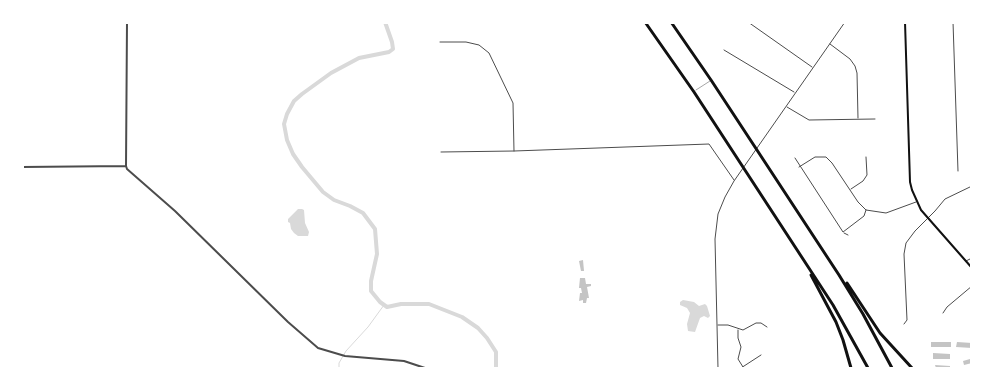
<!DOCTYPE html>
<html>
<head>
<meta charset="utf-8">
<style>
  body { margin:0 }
  #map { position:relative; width:994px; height:391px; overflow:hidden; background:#fff; font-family:"Varela Round",sans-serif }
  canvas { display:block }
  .frame { position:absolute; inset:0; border:24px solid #fff; pointer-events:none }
</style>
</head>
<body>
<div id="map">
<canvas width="994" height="391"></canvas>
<div class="frame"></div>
</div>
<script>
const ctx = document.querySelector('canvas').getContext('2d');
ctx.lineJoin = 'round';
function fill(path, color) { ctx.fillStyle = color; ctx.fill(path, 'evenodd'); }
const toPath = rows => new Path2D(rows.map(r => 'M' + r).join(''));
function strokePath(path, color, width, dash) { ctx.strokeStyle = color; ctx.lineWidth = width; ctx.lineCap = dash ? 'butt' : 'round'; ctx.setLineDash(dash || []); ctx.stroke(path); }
const water = toPath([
  [298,209,302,209,304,210,305,223,309,232,308,236,298,236,294,233,291,229,290,223,288,222,288,219],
  [683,300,694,302,699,306,705,304,707,306,710,316,708,318,704,316,700,318,695,332,688,331,687,324,690,313,687,308,680,305,680,302]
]);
const stream = toPath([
  [339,368,339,363,346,351,368,327,384,305]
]);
const river = toPath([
  [385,22,392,42,393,49,389,52,359,58,331,73,302,94,294,101,287,114,284,124,287,140,293,154,302,167,323,192,334,200,350,206,363,213,375,229,377,254,371,281,371,291,380,302,387,307,401,304,429,304,462,317,478,328,487,338,496,352,496,368]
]);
const building = toPath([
  [583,260,584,271,581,271,579,261],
  [580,278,585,278,586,284,591,284,591,286,587,287,589,298,587,298,586,303,583,303,583,300,579,301,580,293,582,293,581,288,579,288],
  [931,342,951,342,951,347,931,347],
  [957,342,972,343,972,348,956,347],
  [933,353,950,354,950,359,933,359],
  [970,359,972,359,972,363,964,365,963,361],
  [935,365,950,366,950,368,936,368]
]);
const service = toPath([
  [696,90,710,81]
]);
const minor = toPath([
  [748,22,812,67],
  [953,22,958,171],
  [440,42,466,42,479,45,489,53,513,103,514,151],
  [830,44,850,59,855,66,857,73,858,118],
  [724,50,794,92],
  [787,107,809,120,875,119],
  [441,152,514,151,709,144,734,180],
  [795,158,843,232,864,216,866,210],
  [799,167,815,157,826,157,832,163,858,202,866,210,886,213,916,202],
  [851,189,863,181,867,175,866,157],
  [844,233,848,235],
  [966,261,972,258],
  [943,313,947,307,972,286],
  [904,324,907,320,904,254,906,243,915,231,935,211,945,199,972,186],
  [718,325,728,325,743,330,756,323,761,323,767,327],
  [738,330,738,338,741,347,738,359,743,367],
  [718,368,715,239,718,214,725,197,734,181,845,22],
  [741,368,761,355]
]);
const tertiary = toPath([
  [126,166,127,169,175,211,288,322,318,348,345,356,404,361,425,368],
  [126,166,127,22],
  [22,167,126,166]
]);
const secondary = toPath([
  [905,22,910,182,912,190,921,210,972,268]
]);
const motorway = toPath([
  [645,22,694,92,833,305,868,368],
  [671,22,711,80,839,275,863,314,892,368],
  [811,275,836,322,843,340,851,368],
  [847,283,880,333,912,368]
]);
fill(water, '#d9d9d9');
strokePath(stream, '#d9d9d9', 1);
strokePath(river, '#d9d9d9', 4);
fill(building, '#c4c4c4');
strokePath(service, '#4c4c4c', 0.5);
strokePath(minor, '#4c4c4c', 1);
strokePath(tertiary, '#4c4c4c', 2);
strokePath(secondary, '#111', 2);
strokePath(motorway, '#111', 3);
</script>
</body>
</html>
